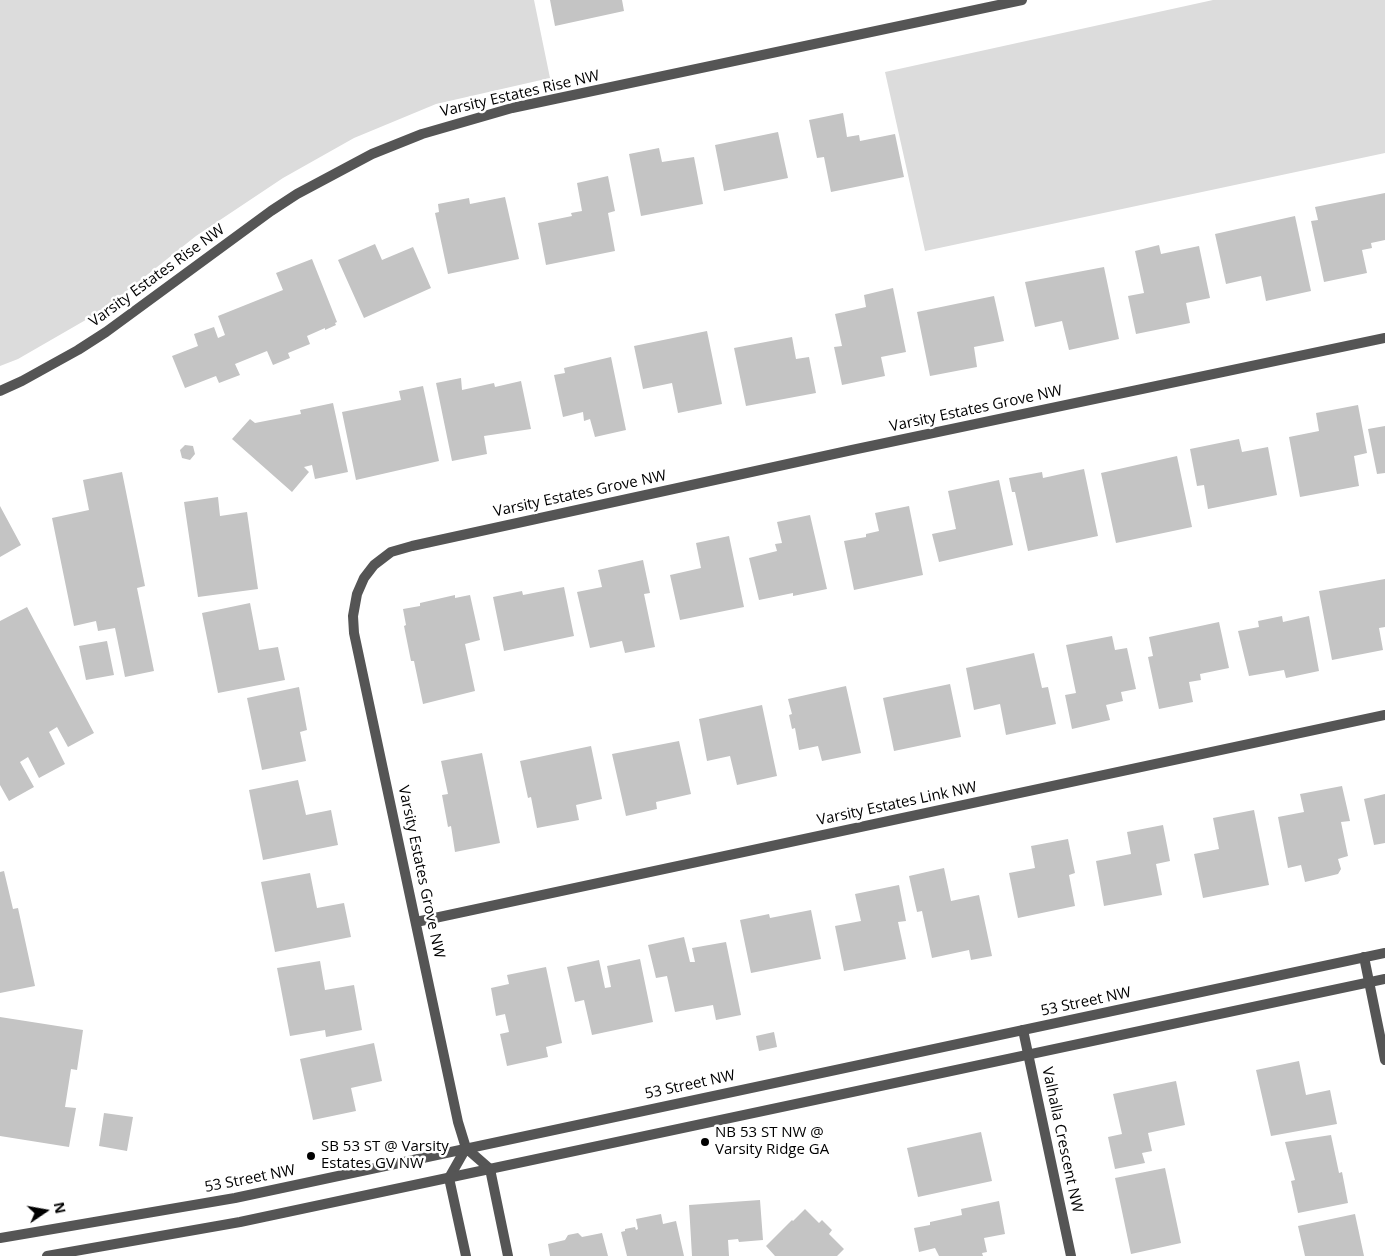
<!DOCTYPE html>
<html>
<head>
<meta charset="utf-8">
<style>
  body { margin:0 }
  #map { position:relative; width:1385px; height:1256px; overflow:hidden; background:#fff; font-family:"Open Sans",sans-serif }
  canvas { display:block }
  .north { position:absolute; left:20px; top:1186px; width:50px; height:50px; -webkit-text-stroke:4px #fff; paint-order:stroke; rotate:78deg; font-size:14px; font-weight:700; line-height:20px; text-align:center; color:#000 }
  .north::after { content:''; display:block; margin:auto; width:18px; height:22px; background:#000; clip-path:polygon(50% 0,100% 100%,50% 72%,0 100%) }
</style>
</head>
<body>
<div id="map">
<canvas width="1385" height="1256"></canvas>
<div class="north">N</div>
</div>
<script>
const ctx = document.querySelector('canvas').getContext('2d');
ctx.lineJoin = 'round';
function fill(path, color) { ctx.fillStyle = color; ctx.fill(path, 'evenodd'); }
const toPath = rows => new Path2D(rows.map(r => 'M' + r).join(''));
function strokePath(path, color, width, dash) { ctx.strokeStyle = color; ctx.lineWidth = width; ctx.lineCap = dash ? 'butt' : 'round'; ctx.setLineDash(dash || []); ctx.stroke(path); }
function write(font, color, halo, rows, align = 'center') {
  ctx.font = font + ' "Open Sans",sans-serif'; ctx.lineWidth = 5; ctx.setLineDash([]); ctx.textBaseline = 'middle'; ctx.strokeStyle = halo; ctx.fillStyle = color; for (const [text, x, y, turn = 0] of rows) {
    ctx.save(); ctx.translate(x, y); ctx.rotate((+turn || 0) * Math.PI / 180); ctx.textAlign = isNaN(turn) ? turn : align; if (halo) ctx.strokeText(text, 0, 0); ctx.fillText(text, 0, 0); ctx.restore();
  }
}
const green = toPath([
  [0,0,534,0,550,78,436,104,354,138,283,178,196,236,103,310,18,359,0,366],
  [1213,0,1385,0,1385,153,925,251,885,72]
]);
const building = toPath([
  [550,0,622,0,624,11,555,26],
  [843,113,847,137,859,135,860,141,895,134,904,177,831,192,824,157,817,158,809,120],
  [778,132,788,178,724,191,715,145],
  [659,148,662,162,694,157,703,204,641,216,629,154],
  [608,176,615,211,608,213,615,251,546,265,538,223,572,216,571,213,582,211,577,183],
  [1385,193,1385,240,1371,243,1372,248,1362,250,1367,273,1324,282,1311,221,1318,220,1315,207],
  [505,197,519,259,448,274,435,213,439,212,438,204,469,198,470,204],
  [1295,216,1311,291,1266,301,1261,276,1226,284,1215,234],
  [375,244,382,260,413,247,431,288,364,318,338,260],
  [1159,245,1161,254,1199,246,1210,298,1186,303,1190,323,1136,334,1128,296,1144,293,1135,251],
  [312,259,337,322,335,323,336,325,325,330,325,328,307,336,310,344,288,353,290,358,273,365,267,351,235,364,240,375,219,383,216,376,185,388,172,356,198,346,194,334,214,327,218,338,225,335,218,316,283,290,276,273],
  [1104,267,1119,339,1069,350,1062,321,1035,327,1025,282],
  [893,288,906,352,881,357,885,376,842,385,834,347,842,346,835,314,866,307,864,295],
  [994,296,1004,341,974,347,977,367,930,376,917,312],
  [707,331,722,404,678,413,672,383,643,389,634,346],
  [792,337,796,359,809,357,816,393,746,406,734,348],
  [611,357,626,430,595,437,590,419,584,421,583,412,563,417,554,375,565,373,564,368],
  [461,378,462,390,494,383,495,387,521,381,531,429,484,436,487,454,452,461,436,383],
  [423,386,439,461,356,480,342,412,401,400,399,391],
  [333,403,348,472,315,479,312,465,304,467,309,472,292,492,232,439,250,419,255,423,301,414,300,410],
  [1358,405,1367,453,1354,456,1359,486,1300,497,1289,437,1319,431,1316,413],
  [1385,426,1385,473,1377,474,1368,429],
  [1239,439,1242,452,1268,447,1277,495,1208,509,1204,485,1197,486,1190,449],
  [185,445,193,446,195,454,190,460,182,458,180,450],
  [1177,456,1192,527,1116,543,1101,473],
  [1084,469,1098,536,1028,551,1015,492,1012,492,1009,478,1042,472,1043,478],
  [122,472,145,586,137,588,154,671,125,677,115,628,98,631,96,621,74,626,52,518,89,510,83,480],
  [999,480,1013,545,939,562,932,534,956,529,948,491],
  [218,497,220,516,247,512,258,589,198,597,184,502],
  [0,506,21,545,0,557],
  [909,506,923,575,854,590,844,541,866,537,866,534,879,531,875,513],
  [810,515,827,589,793,596,793,593,759,600,749,558,777,551,775,544,782,543,777,522],
  [729,536,744,607,680,620,670,575,701,568,696,543],
  [643,560,650,593,644,594,655,647,625,653,622,641,590,648,577,592,602,587,598,570],
  [1385,579,1385,627,1379,628,1383,650,1332,660,1319,591],
  [564,587,574,636,504,651,493,597,522,591,523,595],
  [455,595,455,598,470,595,480,640,465,644,475,691,423,704,414,661,411,661,404,626,406,625,403,609,420,606,420,603],
  [250,603,259,650,278,647,285,680,218,693,202,613],
  [27,607,94,733,68,747,57,727,49,732,65,764,39,778,28,757,20,762,34,787,9,801,0,785,0,621],
  [1282,616,1283,622,1309,616,1319,671,1286,678,1284,670,1249,676,1238,631,1259,627,1258,621],
  [1219,622,1229,668,1200,674,1201,680,1189,682,1193,702,1159,709,1148,657,1153,656,1149,637],
  [1112,636,1115,650,1127,648,1136,689,1121,692,1123,701,1106,705,1110,720,1072,729,1065,695,1076,693,1066,645],
  [107,641,114,675,86,680,79,646],
  [1034,653,1042,688,1048,687,1056,724,1006,735,1000,704,974,710,966,668],
  [950,684,961,737,894,751,883,698],
  [846,686,861,753,822,761,818,746,799,750,795,728,792,729,789,715,792,714,788,699],
  [299,687,307,730,300,732,306,761,262,770,247,698],
  [762,705,777,776,737,785,730,756,707,761,699,719],
  [679,741,691,794,656,802,657,809,626,816,612,754],
  [591,746,602,799,576,805,579,820,537,828,531,797,528,798,520,761],
  [482,753,500,843,455,852,451,826,448,827,442,795,448,794,441,761],
  [298,780,306,815,331,810,338,845,263,860,249,790],
  [1342,786,1350,821,1341,822,1348,856,1338,859,1341,869,1338,874,1305,882,1301,865,1288,868,1278,817,1304,812,1300,794],
  [1385,794,1385,843,1374,845,1364,799],
  [1254,810,1269,885,1203,898,1194,854,1219,849,1213,818],
  [1163,825,1170,861,1156,864,1162,895,1104,906,1096,861,1131,854,1127,832],
  [1068,839,1075,873,1069,875,1075,906,1018,918,1009,873,1035,868,1031,846],
  [944,868,951,901,979,895,992,956,971,960,969,950,932,958,922,911,917,912,909,876],
  [4,871,13,909,18,908,35,986,0,993,0,872],
  [310,873,317,908,344,903,351,937,275,952,261,882],
  [899,885,906,921,898,922,906,959,844,971,835,926,861,921,855,894],
  [811,910,821,959,751,973,740,920,769,914,770,918],
  [684,937,690,962,695,962,692,948,726,942,741,1015,716,1020,713,1005,675,1012,667,976,656,978,648,945],
  [640,959,653,1022,592,1035,584,1000,575,1002,567,967,599,960,605,988,611,987,607,966],
  [320,961,325,990,354,985,362,1030,326,1037,325,1030,290,1036,277,968],
  [546,967,562,1043,546,1047,548,1057,507,1066,500,1034,509,1032,505,1014,496,1016,491,988,509,984,507,975],
  [0,1017,83,1030,77,1070,71,1069,65,1107,76,1108,69,1147,0,1136],
  [774,1032,777,1047,759,1051,756,1036],
  [374,1043,382,1081,351,1088,356,1111,313,1120,300,1059],
  [1299,1061,1306,1095,1330,1090,1337,1124,1271,1136,1256,1070],
  [1176,1081,1185,1125,1148,1133,1152,1151,1142,1153,1145,1163,1115,1169,1108,1137,1122,1134,1113,1094],
  [104,1113,133,1117,127,1151,99,1146],
  [981,1132,992,1181,918,1197,907,1148],
  [1331,1135,1339,1173,1342,1172,1348,1203,1298,1213,1291,1181,1295,1180,1285,1142],
  [1165,1168,1181,1243,1131,1254,1115,1178],
  [760,1200,763,1240,739,1242,738,1239,728,1240,729,1256,692,1256,689,1205],
  [999,1201,1005,1234,984,1238,987,1252,982,1253,983,1256,939,1256,935,1248,919,1252,914,1228,930,1225,930,1222,962,1215,961,1209],
  [805,1209,819,1223,822,1220,832,1230,829,1234,844,1249,837,1256,775,1256,766,1246,792,1220,793,1221],
  [661,1214,663,1224,676,1221,684,1256,627,1256,621,1232,625,1231,625,1229,635,1227,636,1230,638,1229,636,1219],
  [1355,1214,1364,1256,1305,1256,1298,1226],
  [578,1233,582,1237,602,1233,608,1256,550,1256,548,1244,565,1240,568,1235]
]);
const minor = toPath([
  [0,391,22,381,78,350,106,332,271,211,297,194,372,154,422,134,512,108,1022,0],
  [416,922,1385,715],
  [1364,957,1385,1060],
  [1023,1030,1071,1256],
  [466,1148,458,1122,354,633,353,616,357,594,364,578,374,565,391,552,412,546,852,450,1385,338],
  [466,1148,490,1169,508,1256],
  [466,1256,449,1178,466,1148]
]);
const tertiary = toPath([
  [0,1238,235,1198,1385,953],
  [47,1256,240,1222,1385,979]
]);
const markers = [
  [705,1142,5,"#000"],
  [311,1156,5,"#000"]
];
const streetNames = [
  ["Varsity Estates Rise NW",520,94,-13],
  ["Varsity Estates Rise NW",157,276,-36],
  ["Varsity Estates Grove NW",976,409,-12],
  ["Varsity Estates Grove NW",580,494,-12],
  ["Varsity Estates Link NW",897,804,-12],
  ["Varsity Estates Grove NW",421,872,78],
  ["53 Street NW",1086,1002,-12],
  ["53 Street NW",690,1085,-12],
  ["Valhalla Crescent NW",1062,1140,78],
  ["53 Street NW",250,1179,-11]
];
const poiNames = [
  ["NB 53 ST NW @",715,1133],
  ["Varsity Ridge GA",715,1150],
  ["SB 53 ST @ Varsity",321,1147],
  ["Estates GV NW",321,1164]
];
fill(green, '#dcdcdc');
fill(building, '#c4c4c4');
strokePath(minor, '#555', 10);
strokePath(tertiary, '#555', 10);
for (const [x, y, r, color] of markers) { const dot = new Path2D(); dot.arc(x, y, r, 0, 2 * Math.PI); ctx.fillStyle = color; ctx.fill(dot); strokePath(dot, '#fff', 2); }
write('15px', '#000', '#fff', streetNames);
write('15px', '#000', '#fff', poiNames, 'left');
</script>
</body>
</html>
